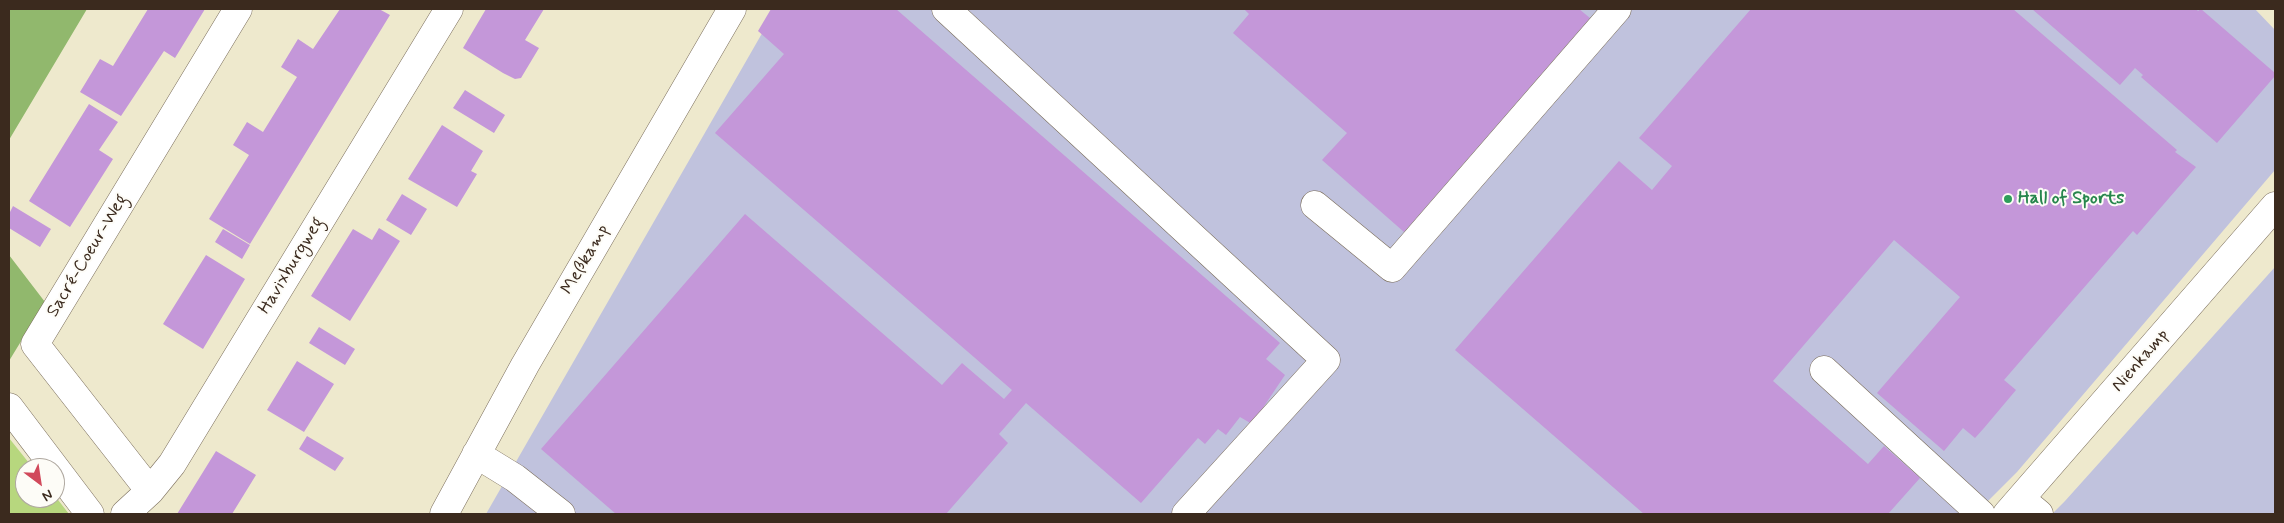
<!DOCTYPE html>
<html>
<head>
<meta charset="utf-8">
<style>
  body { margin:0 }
  #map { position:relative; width:2284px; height:523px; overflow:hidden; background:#eee9cd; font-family:Mynerve,sans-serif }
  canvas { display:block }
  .frame { position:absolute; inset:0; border:10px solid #3b2a1e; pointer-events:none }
  .north { position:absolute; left:15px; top:458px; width:50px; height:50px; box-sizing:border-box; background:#fdfcf7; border:1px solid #afa8a0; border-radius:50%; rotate:149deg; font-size:14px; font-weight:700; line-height:20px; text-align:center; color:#3b2a1e }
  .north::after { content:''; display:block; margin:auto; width:18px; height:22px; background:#d1495b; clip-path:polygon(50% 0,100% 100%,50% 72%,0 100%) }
</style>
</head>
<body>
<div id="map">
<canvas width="2284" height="523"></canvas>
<div class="frame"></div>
<div class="north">N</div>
</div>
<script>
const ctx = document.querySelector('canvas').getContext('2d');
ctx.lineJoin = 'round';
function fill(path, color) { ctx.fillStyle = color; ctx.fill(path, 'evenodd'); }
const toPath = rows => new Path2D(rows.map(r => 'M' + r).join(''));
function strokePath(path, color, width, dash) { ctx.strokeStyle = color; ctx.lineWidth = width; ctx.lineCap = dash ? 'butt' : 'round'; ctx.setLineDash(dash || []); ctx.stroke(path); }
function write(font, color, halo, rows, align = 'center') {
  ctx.font = font + ' Mynerve,sans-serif'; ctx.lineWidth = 4; ctx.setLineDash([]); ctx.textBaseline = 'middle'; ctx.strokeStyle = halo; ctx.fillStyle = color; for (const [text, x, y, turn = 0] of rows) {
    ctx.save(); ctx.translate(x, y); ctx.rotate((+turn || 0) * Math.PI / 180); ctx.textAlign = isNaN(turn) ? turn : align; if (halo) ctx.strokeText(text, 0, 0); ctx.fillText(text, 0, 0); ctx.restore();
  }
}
const industrial = toPath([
  [776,9,2255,9,2275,30,2275,170,2017,472,1975,514,486,514],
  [2275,267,2275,514,2052,514,2065,501]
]);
const green = toPath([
  [9,438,33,468,25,468,25,498,55,498,55,496,69,514,9,514]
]);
const forest = toPath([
  [9,9,87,9,9,140],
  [9,255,45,302,9,361]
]);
const building = toPath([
  [148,9,205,9,175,58,164,51,121,116,80,92,100,59,113,66],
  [340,9,379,9,390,15,250,244,209,219,249,155,233,145,247,122,263,132,297,77,281,67,298,39,313,49],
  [486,9,544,9,525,40,539,48,521,78,515,79,503,73,463,48],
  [771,9,896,9,1280,343,1266,359,1285,375,1252,424,1240,417,1226,435,1218,429,1205,444,1198,438,1141,503,1026,403,999,434,1008,443,946,514,616,514,541,449,745,214,942,385,962,363,1004,399,1012,390,715,133,784,54,758,31],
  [1244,9,1579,9,1590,18,1404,232,1322,160,1347,133,1233,33,1249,14],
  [1751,9,2013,9,2177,150,2175,152,2196,167,2137,235,2133,231,2004,380,2016,390,1984,428,1975,438,1963,428,1944,451,1877,393,1960,297,1894,240,1773,381,1868,464,1884,446,1920,478,1888,514,1644,514,1455,350,1619,161,1652,190,1672,166,1639,138],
  [2032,9,2196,9,2198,11,2201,9,2275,73,2275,76,2217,143,2141,77,2143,75,2135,68,2120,85],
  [465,90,505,115,494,133,453,108],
  [89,104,118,122,99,150,113,159,70,227,29,201],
  [442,125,483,151,471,171,477,174,457,207,408,179],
  [402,194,427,209,411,235,386,220],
  [13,206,51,229,40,247,9,228,9,214],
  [379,228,400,241,350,321,311,296,353,229,372,240],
  [223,229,250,245,242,259,215,242],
  [206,255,245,279,203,349,163,324],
  [319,327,355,349,345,365,309,343],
  [297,361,334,384,304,432,267,410],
  [307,436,344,458,335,471,299,449],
  [216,451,256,475,232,514,177,514]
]);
const minor = toPath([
  [946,9,1326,360,1186,514],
  [1315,205,1392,268,1617,9],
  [1824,370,1981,514],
  [9,407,90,514],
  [476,454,515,478,561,514],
  [150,491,35,344,238,9],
  [2021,499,2039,514],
  [125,514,150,491,172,464,449,9],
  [444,514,525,365,732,9],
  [2007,514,2275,206]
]);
const markers = [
  [2008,199,5,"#2e9e5b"]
];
const leisureNames = [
  ["Hall of Sports",2018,199]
];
const streetNames = [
  ["Sacré-Coeur-Weg",88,256,-59],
  ["Meßkamp",586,260,-60],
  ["Havixburgweg",292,266,-59],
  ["Nienkamp",2141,361,-49]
];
fill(industrial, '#c0c2dd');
fill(green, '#b7d77e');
fill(forest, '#91b86d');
fill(building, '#c497d9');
strokePath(minor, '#7a6d5b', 29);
strokePath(minor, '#fff', 28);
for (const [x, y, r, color] of markers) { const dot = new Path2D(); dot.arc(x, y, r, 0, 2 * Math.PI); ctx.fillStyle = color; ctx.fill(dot); strokePath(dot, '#fdfcf7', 2); }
write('bold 18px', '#27864d', '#fdfcf7', leisureNames, 'left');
write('18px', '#3b2a1e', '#fdfcf7', streetNames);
</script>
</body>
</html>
